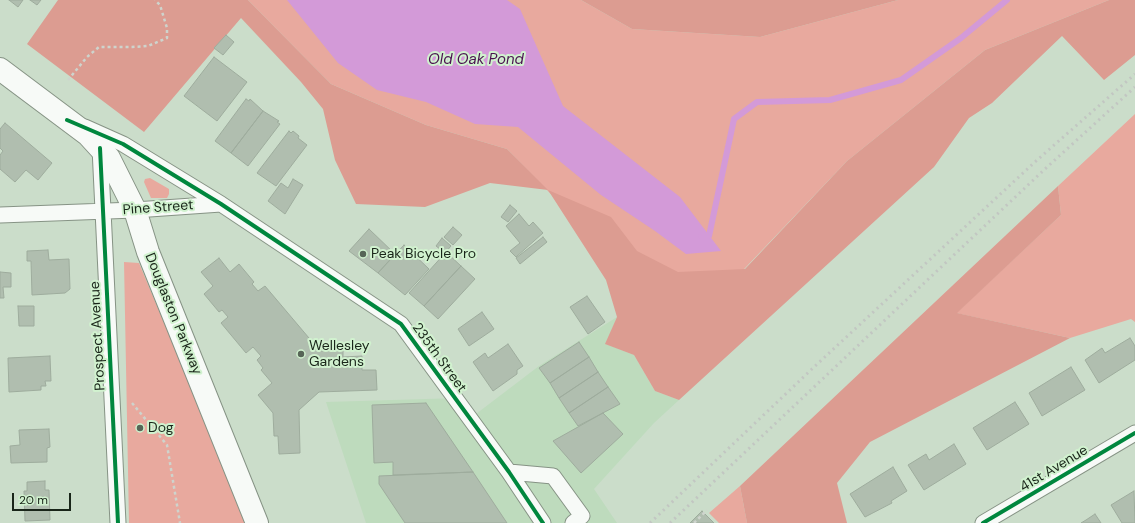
<!DOCTYPE html>
<html>
<head>
<meta charset="utf-8">
<style>
  body { margin:0 }
  #map { position:relative; width:1135px; height:523px; overflow:hidden; background:#cbddca; font-family:"DM Sans",sans-serif }
  canvas { display:block }
  .scale { position:absolute; left:12px; top:493px; width:59px; height:18px; box-sizing:border-box; border:2px solid #192519; border-top:0; padding-left:5px; font-size:12px; line-height:14px; white-space:nowrap; color:#192519; -webkit-text-stroke:3px #d1f2cf; paint-order:stroke }
</style>
</head>
<body>
<div id="map">
<canvas width="1135" height="523"></canvas>
<div class="scale">20 m</div>
</div>
<script>
const ctx = document.querySelector('canvas').getContext('2d');
ctx.lineJoin = 'round';
function fill(path, color) { ctx.fillStyle = color; ctx.fill(path, 'evenodd'); }
const toPath = rows => new Path2D(rows.map(r => 'M' + r).join(''));
function strokePath(path, color, width, dash) { ctx.strokeStyle = color; ctx.lineWidth = width; ctx.lineCap = dash ? 'butt' : 'round'; ctx.setLineDash(dash || []); ctx.stroke(path); }
function write(font, color, halo, rows, align = 'center') {
  ctx.font = font + ' "DM Sans",sans-serif'; ctx.lineWidth = 4; ctx.setLineDash([]); ctx.textBaseline = 'middle'; ctx.strokeStyle = halo; ctx.fillStyle = color; for (const [text, x, y, turn = 0] of rows) {
    ctx.save(); ctx.translate(x, y); ctx.rotate((+turn || 0) * Math.PI / 180); ctx.textAlign = isNaN(turn) ? turn : align; if (halo) ctx.strokeText(text, 0, 0); ctx.fillText(text, 0, 0); ctx.restore();
  }
}
const built = toPath([
  [617,317,606,344,634,355,655,391,679,400,654,423,594,489,617,523,366,523,326,402,459,398,472,417,539,366]
]);
const green = toPath([
  [248,0,581,0,632,29,760,37,898,0,1109,0,985,50,847,161,727,287,659,296,581,225,507,149,426,125,331,84],
  [1135,114,1135,322,1131,319,1070,338,956,313,1061,215,1058,186],
  [150,178,169,189,169,194,167,198,151,198,144,182,145,179],
  [124,262,139,263,248,523,129,523],
  [740,486,747,523,719,523,709,513]
]);
const forest = toPath([
  [58,0,248,0,331,84,426,125,507,149,548,190,611,217,637,251,678,272,745,269,847,161,985,50,1109,0,1135,0,1135,55,1104,80,1062,36,992,103,969,118,934,167,679,400,655,391,634,355,605,344,617,317,606,280,548,190,490,183,425,207,356,204,335,160,323,109,301,82,241,18,144,132,27,44],
  [581,0,898,0,760,37,632,29],
  [1058,186,1061,215,957,313,1070,338,870,442,837,483,847,523,747,523,740,486]
]);
const water = toPath([
  [287,0,507,0,520,9,563,106,680,197,721,251,686,254,655,231,601,195,518,127,475,124,426,102,377,90,338,63]
]);
const stream = toPath([
  [701,236,709,236,734,119,757,102,830,100,901,80,961,38,1007,0]
]);
const building = toPath([
  [9,0,23,0,18,7,9,0],
  [30,0,41,0,37,5,30,0],
  [226,35,234,42,223,55,214,48,226,35],
  [214,57,247,82,217,121,184,96,214,57],
  [246,99,249,101,250,99,263,111,231,153,215,141,246,99],
  [263,111,279,121,277,122,280,124,248,166,231,153,263,111],
  [5,123,52,163,38,180,26,170,15,182,0,169,0,155,3,151,0,148,0,129,5,123],
  [289,131,291,133,293,131,299,136,298,138,307,145,276,186,257,173,289,131],
  [293,179,303,185,285,214,268,201,281,183,288,188,293,179],
  [510,205,517,211,508,222,501,217,510,205],
  [519,214,529,226,533,222,543,233,516,257,510,251,520,243,506,226,519,214],
  [453,227,462,235,453,245,444,237,453,227],
  [369,229,395,254,378,273,349,251,369,229],
  [543,237,547,242,520,264,516,258,543,237],
  [442,238,451,246,445,253,436,246,442,238],
  [404,245,429,269,405,295,378,273,404,245],
  [48,250,49,260,69,259,70,289,65,293,32,295,31,261,27,261,27,251,48,250],
  [446,252,461,266,424,306,409,293,446,252],
  [219,258,230,272,239,264,254,282,252,284,258,291,265,286,320,351,343,350,343,357,362,356,362,370,376,370,377,390,319,392,299,410,300,453,279,454,278,436,274,436,273,413,258,395,272,383,261,370,263,368,257,360,261,356,253,347,246,353,221,323,228,317,222,310,219,312,204,294,213,286,201,272,219,258],
  [461,266,475,279,438,319,424,306,461,266],
  [0,272,11,273,11,287,3,287,4,298,0,298,0,272],
  [587,296,605,322,588,334,570,307,587,296],
  [18,306,34,306,34,326,19,326,18,306],
  [482,312,494,329,469,346,458,329,482,312],
  [1130,338,1135,346,1135,360,1099,383,1085,360,1102,348,1105,353,1130,338],
  [579,342,589,357,550,383,539,368,579,342],
  [508,344,523,366,517,370,517,374,493,391,473,362,485,353,488,358,508,344],
  [50,356,51,381,45,381,46,386,41,386,41,390,9,392,8,358,50,356],
  [589,357,598,372,559,398,550,383,589,357],
  [1071,367,1085,390,1042,416,1029,393,1071,367],
  [598,372,608,387,569,413,559,398,598,372],
  [608,387,620,404,578,426,569,413,608,387],
  [1015,402,1029,424,987,450,973,428,1015,402],
  [426,403,473,472,393,475,393,462,374,463,372,405,426,403],
  [603,413,623,434,581,473,553,441,603,413],
  [49,429,50,447,47,448,47,462,11,463,10,446,20,445,19,430,49,429],
  [954,444,966,464,924,490,908,465,926,454,929,460,954,444],
  [893,467,907,491,891,501,892,503,865,517,850,494,893,467],
  [473,472,507,523,405,523,379,484,379,476,473,472],
  [45,481,45,490,49,490,50,520,25,521,24,491,27,491,27,482,45,481],
  [1134,491,1135,523,1122,523,1111,505,1134,491],
  [702,511,714,523,690,523,702,511],
  [1095,514,1101,523,1081,523,1086,520,1095,514]
]);
const path = toPath([
  [68,80,87,57,99,47,132,47,148,46,167,38,167,28,160,5,155,0],
  [132,403,167,445,180,523],
  [694,523,707,510]
]);
const street = toPath([
  [85,127,123,144,221,204,401,324,509,472,543,523],
  [100,148,118,523],
  [0,215,135,210,221,204],
  [509,472,553,476,582,516,573,523],
  [983,523,1135,433]
]);
const secondary = toPath([
  [0,69,88,135,109,158,135,210,148,252,257,523]
]);
const rail = toPath([
  [650,523,813,368,1036,161,1135,74],
  [670,523,1045,169,1135,87]
]);
const cycleway = toPath([
  [67,120,123,144,221,204,401,324,509,472,543,523],
  [100,148,118,523],
  [983,523,1135,433]
]);
const markers = [
  [363,254,4,"#576557"],
  [301,354,4,"#576557"],
  [140,428,4,"#576557"]
];
const streetNames = [
  ["Pine Street",158,208,-4],
  ["Douglaston Parkway",173,314,68],
  ["Prospect Avenue",98,336,-93],
  ["235th Street",439,358,54],
  ["41st Avenue",1054,469,-31]
];
const poiNames = [
  ["Peak Bicycle Pro",371,254],
  ["Wellesley",309,346],
  ["Gardens",309,362],
  ["Dog",148,428]
];
const waterNames = [
  ["Old Oak Pond",476,60]
];
fill(built, '#bedbbd');
fill(green, '#e8a99e');
fill(forest, '#dc9c91');
fill(water, '#d39ad8');
strokePath(stream, '#d39ad8', 6);
fill(building, '#b0beaf');
strokePath(building, '#9eac9d', 1);
strokePath(street, '#869385', 17);
strokePath(secondary, '#869385', 24);
strokePath(path, '#ced4cd', 2.5, [3, 3]);
strokePath(street, '#f7faf7', 15);
strokePath(secondary, '#f7faf7', 22);
strokePath(rail, '#c2c6c2', 3, [2, 4]);
strokePath(cycleway, '#00873e', 4);
for (const [x, y, r, color] of markers) { const dot = new Path2D(); dot.arc(x, y, r, 0, 2 * Math.PI); ctx.fillStyle = color; ctx.fill(dot); strokePath(dot, '#d1f2cf', 1.5); }
write('14px', '#192519', '#d1f2cf', streetNames);
write('14px', '#192519', '#d1f2cf', poiNames, 'left');
write('italic 15px', '#4a124f', '#d1f2cf', waterNames);
</script>
</body>
</html>
